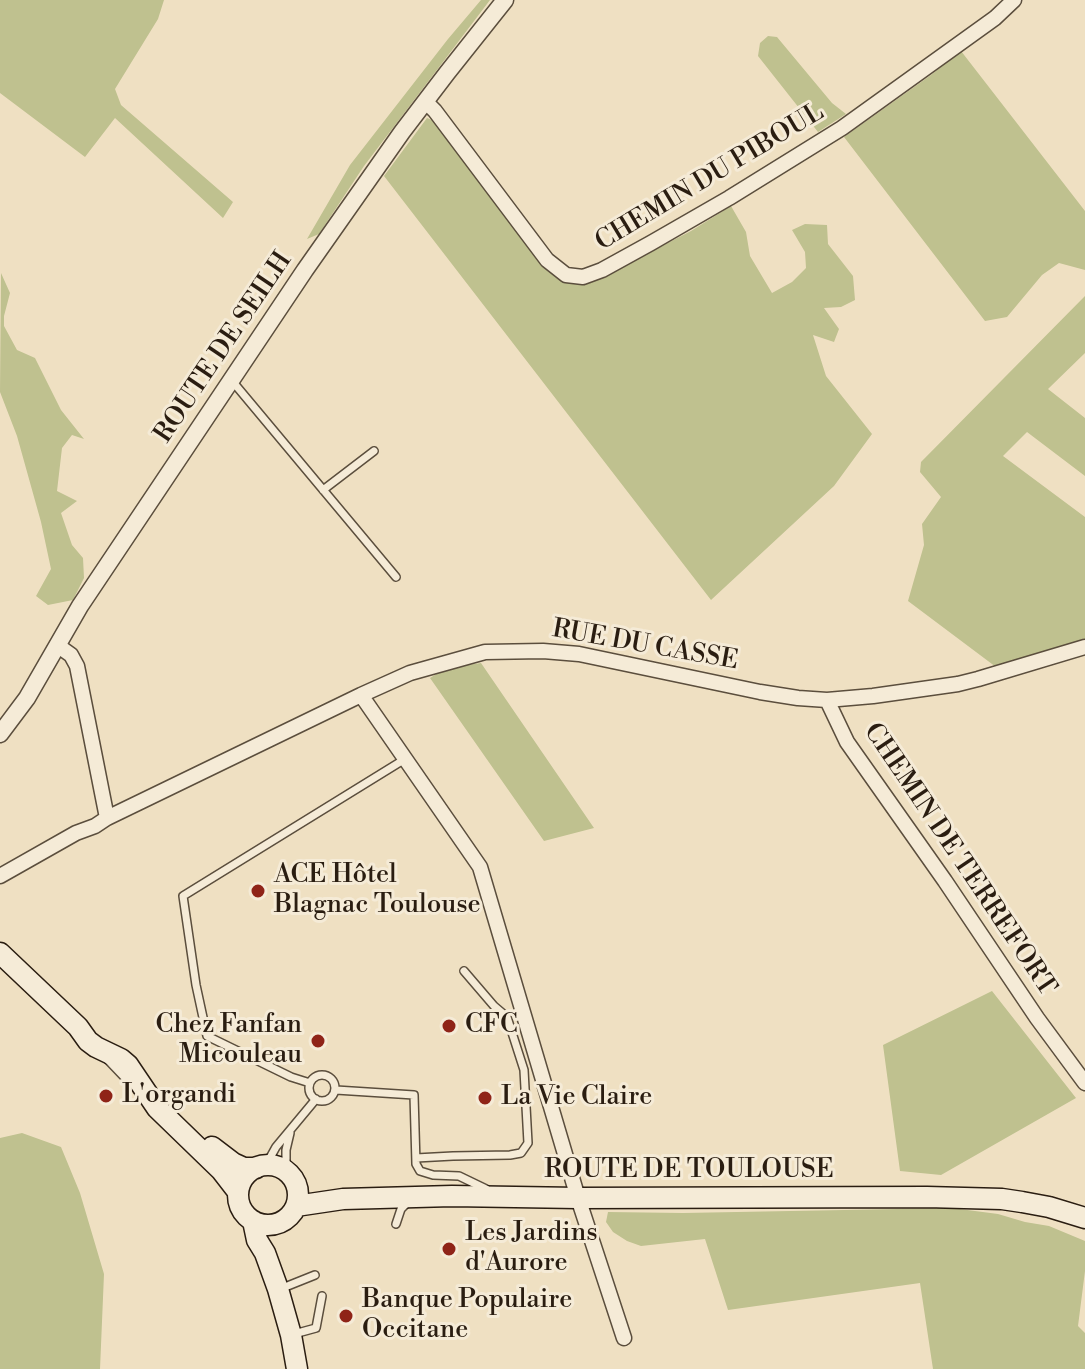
<!DOCTYPE html>
<html>
<head>
<meta charset="utf-8">
<style>
  body { margin:0 }
  canvas { display:block; background:#efe0c2 }
</style>
</head>
<body>
<canvas width="1085" height="1369"></canvas>
<script>
const ctx = document.querySelector('canvas').getContext('2d');
ctx.lineJoin = 'round';
function fill(path, color) { ctx.fillStyle = color; ctx.fill(path, 'evenodd'); }
const toPath = rows => new Path2D(rows.map(r => 'M' + r).join(''));
function strokePath(path, color, width, dash) { ctx.strokeStyle = color; ctx.lineWidth = width; ctx.lineCap = dash ? 'butt' : 'round'; ctx.setLineDash(dash || []); ctx.stroke(path); }
function write(font, color, halo, rows, align = 'center') {
  ctx.font = font + ' "Libre Bodoni",serif'; ctx.lineWidth = 6; ctx.setLineDash([]); ctx.textBaseline = 'middle'; ctx.strokeStyle = halo; ctx.fillStyle = color; for (const [text, x, y, turn = 0] of rows) {
    ctx.save(); ctx.translate(x, y); ctx.rotate((+turn || 0) * Math.PI / 180); ctx.textAlign = isNaN(turn) ? turn : align; if (halo) ctx.strokeText(text, 0, 0); ctx.fillText(text, 0, 0); ctx.restore();
  }
}
const green = toPath([
  [0,0,164,0,158,19,115,89,121,105,233,202,223,218,115,118,85,157,0,93],
  [481,0,490,0,364,166,319,234,307,239,350,165,448,39],
  [768,36,777,37,832,103,846,114,818,132,758,56,760,43],
  [961,51,1085,211,1085,270,1059,263,1042,275,1007,317,985,321,844,137,931,75],
  [427,118,437,122,552,274,571,283,590,283,691,231,731,206,746,232,750,256,772,293,792,282,806,268,805,252,792,230,805,224,827,225,828,244,853,276,855,300,841,307,824,308,839,329,834,342,813,335,826,376,872,434,834,486,711,600,384,176],
  [1,273,10,293,4,316,4,326,17,350,35,358,61,410,84,439,72,435,62,448,57,491,77,501,61,513,72,545,83,558,84,578,73,600,48,605,36,596,51,569,41,522,17,436,0,392],
  [1085,296,1085,353,1048,389,1085,418,1085,476,1027,432,1003,456,1085,517,1085,643,996,667,908,601,924,545,922,524,941,497,920,472,921,462],
  [481,663,594,828,544,841,430,678,446,668],
  [992,991,1076,1098,941,1175,900,1171,883,1045],
  [22,1133,61,1147,80,1193,104,1274,100,1369,0,1369,0,1138],
  [952,1208,998,1214,1025,1222,1049,1226,1085,1241,1085,1271,1078,1326,1085,1333,1085,1369,933,1369,920,1283,728,1310,705,1239,641,1246,627,1241,613,1232,606,1222,608,1212,683,1213]
]);
const service = toPath([
  [233,382,396,577],
  [323,490,374,451],
  [108,1060,130,1083],
  '309 1088a13 13 0 1 1 26 0a13 13 0 1 1-26 0Z',
  [310,1083,291,1077,207,1036,196,985,183,896,405,759],
  [336,1090,414,1095,416,1164,420,1171,433,1175,459,1176,486,1189],
  [416,1158,453,1156,510,1155,521,1153,528,1143,524,1070,507,1017,494,1006,464,971],
  [266,1165,276,1147,316,1099],
  [289,1174,286,1161,286,1150,290,1133],
  [396,1224,401,1209,408,1202],
  [280,1289,315,1275],
  [294,1334,316,1328,322,1296]
]);
const minor = toPath([
  [426,102,435,111,547,260,566,275,583,277,602,270,651,243,729,198,842,128,995,18,1014,0],
  [57,645,71,655,77,666,107,818],
  [361,695,480,867,578,1198,624,1338],
  [827,700,847,742,945,881,1037,1018,1085,1083],
  [0,876,76,833,95,826,107,818,361,695,410,673,485,652,543,651,579,654,760,692,798,698,827,700,873,696,958,684,978,679,1085,647]
]);
const tertiary = toPath([
  [0,734,27,698,80,606,305,270,402,132,447,73,505,0]
]);
const secondary = toPath([
  [0,953,78,1027,88,1041,96,1047,121,1059,128,1065,157,1108,221,1170,238,1192],
  [212,1147,233,1163,244,1168,256,1168],
  '238 1195a30 30 0 1 1 60 0a30 30 0 1 1-60 0Z',
  [296,1206,343,1199,452,1196,578,1198,927,1197,1002,1199,1022,1202,1049,1207,1085,1218],
  [253,1221,257,1240,265,1253,278,1289,291,1335,297,1369]
]);
const markers = [
  [258,891,8,"#8f2418"],
  [449,1026,8,"#8f2418"],
  [318,1041,8,"#8f2418"],
  [106,1096,8,"#8f2418"],
  [485,1098,8,"#8f2418"],
  [449,1249,8,"#8f2418"],
  [346,1316,8,"#8f2418"]
];
const streetNames = [
  ["CHEMIN DU PIBOUL",710,178,-31],
  ["ROUTE DE SEILH",224,348,-56],
  ["RUE DU CASSE",645,646,10],
  ["CHEMIN DE TERREFORT",959,860,56],
  ["ROUTE DE TOULOUSE",689,1171]
];
const poiNames = [
  ["ACE Hôtel",274,876],
  ["Blagnac Toulouse",274,906],
  ["Chez Fanfan",302,1026,"right"],
  ["Micouleau",302,1056,"right"],
  ["CFC",465,1026],
  ["L'organdi",122,1096],
  ["La Vie Claire",501,1098],
  ["Les Jardins",465,1234],
  ["d'Aurore",465,1264],
  ["Banque Populaire",362,1301],
  ["Occitane",362,1331]
];
fill(green, '#bfc18f');
strokePath(service, '#5b4e3d', 10);
strokePath(minor, '#5b4e3d', 17);
strokePath(tertiary, '#5b4e3d', 19);
strokePath(secondary, '#2a1d11', 23);
strokePath(service, '#f5ebd7', 7);
strokePath(minor, '#f5ebd7', 14);
strokePath(tertiary, '#f5ebd7', 16);
strokePath(secondary, '#f5ebd7', 20);
for (const [x, y, r, color] of markers) { const dot = new Path2D(); dot.arc(x, y, r, 0, 2 * Math.PI); ctx.fillStyle = color; ctx.fill(dot); strokePath(dot, '#f5ebd7', 3); }
write('26px', '#2a1d11', '#f5ebd7', streetNames);
write('26px', '#2a1d11', '#f5ebd7', poiNames, 'left');
</script>
</body>
</html>
